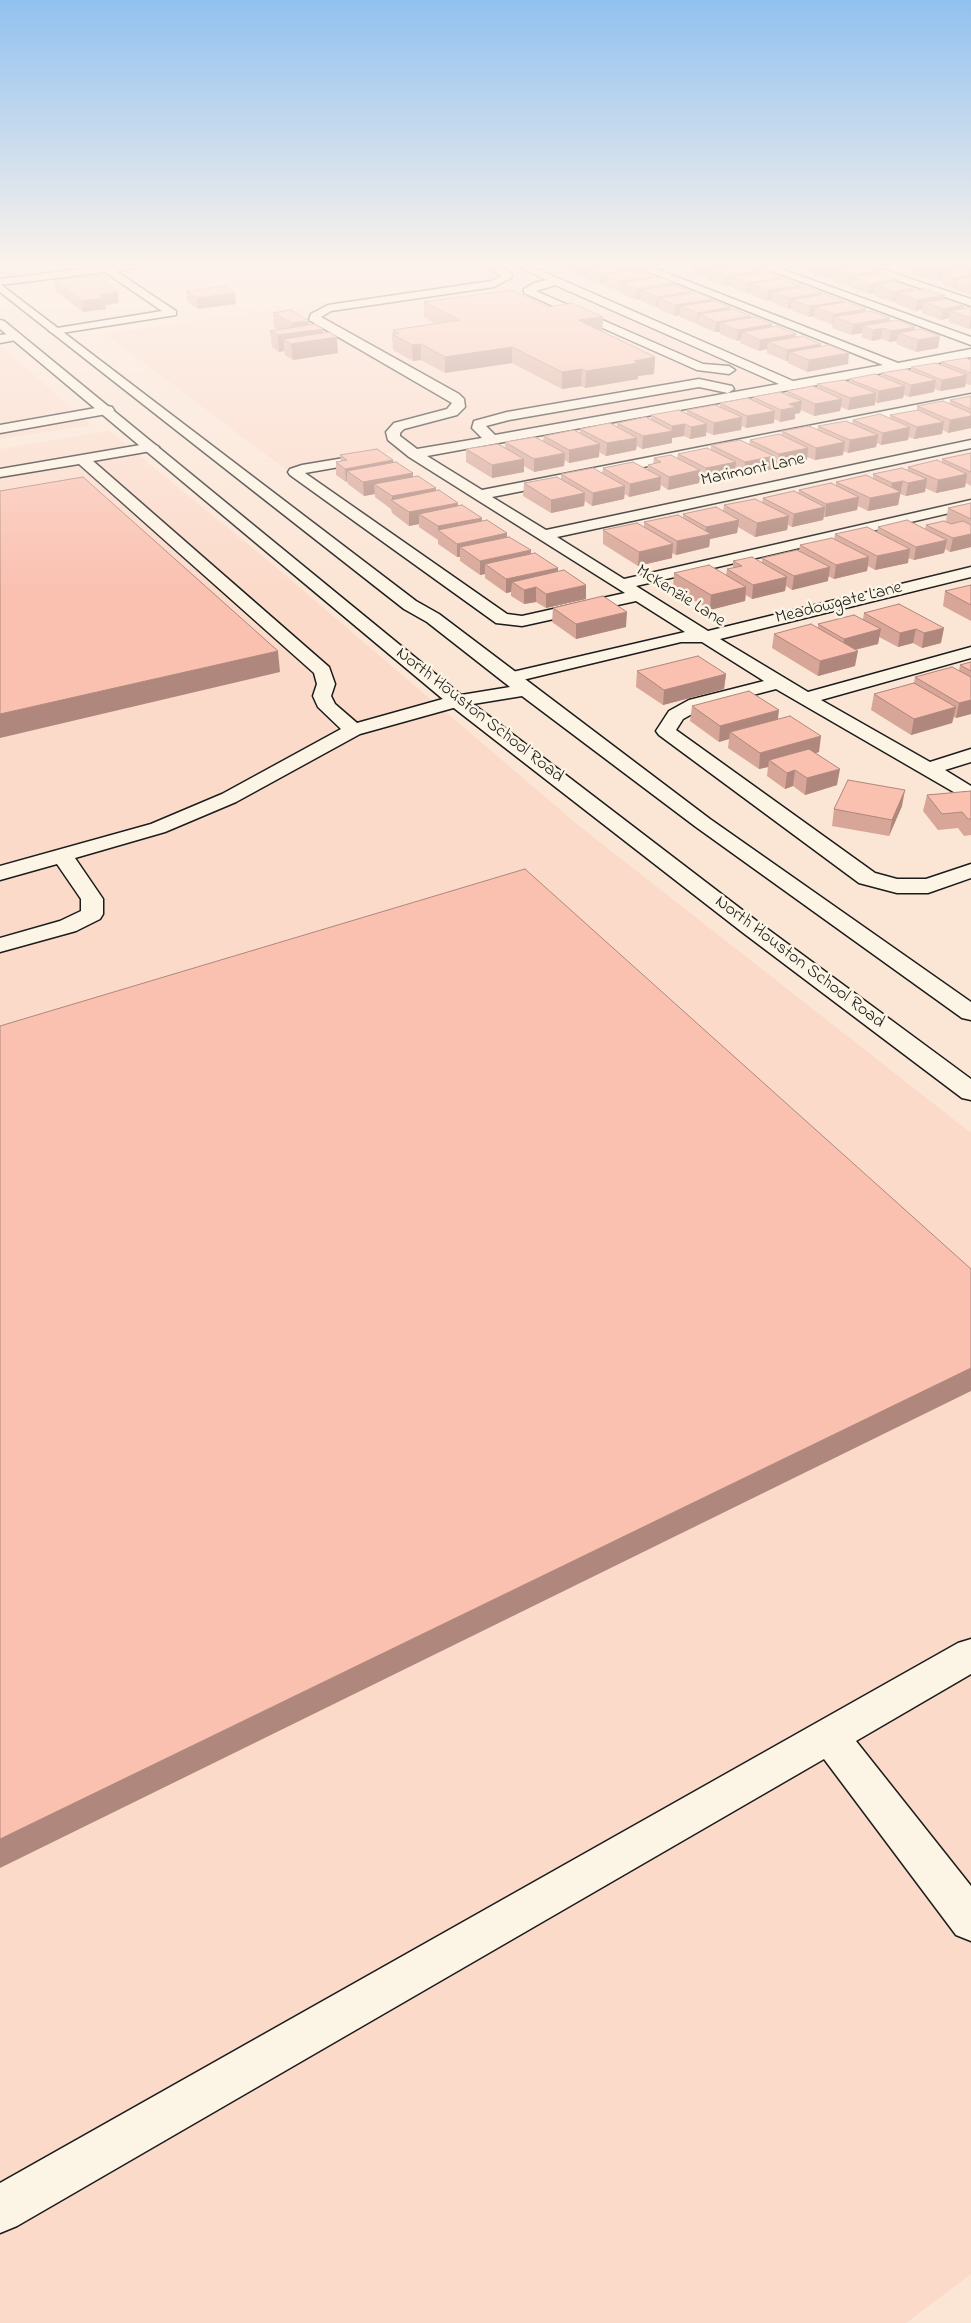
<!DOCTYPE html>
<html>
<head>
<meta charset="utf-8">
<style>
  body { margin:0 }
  canvas { display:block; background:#fbe5d5 }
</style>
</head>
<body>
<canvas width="971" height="2323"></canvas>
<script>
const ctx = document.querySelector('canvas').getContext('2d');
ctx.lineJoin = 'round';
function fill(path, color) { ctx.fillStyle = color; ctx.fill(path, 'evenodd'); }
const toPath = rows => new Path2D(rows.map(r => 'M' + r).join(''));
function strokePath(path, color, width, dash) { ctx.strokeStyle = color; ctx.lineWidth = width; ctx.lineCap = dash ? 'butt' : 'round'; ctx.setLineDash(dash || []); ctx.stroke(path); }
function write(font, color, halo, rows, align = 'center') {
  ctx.font = font + ' "Indie Flower",sans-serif'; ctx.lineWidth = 5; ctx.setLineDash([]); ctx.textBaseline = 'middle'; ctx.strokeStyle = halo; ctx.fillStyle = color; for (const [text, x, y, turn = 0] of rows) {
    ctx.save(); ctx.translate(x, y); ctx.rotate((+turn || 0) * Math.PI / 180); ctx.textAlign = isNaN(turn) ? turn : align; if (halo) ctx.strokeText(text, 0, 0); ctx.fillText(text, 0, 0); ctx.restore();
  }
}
const built = toPath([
  [523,274,773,383,288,471,105,334],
  [0,345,91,425,0,439],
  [109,431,272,564,578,825,971,1133,971,2274,906,2323,0,2323,0,449]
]);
const minor = toPath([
  [113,265,142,265,137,268,116,271,176,311,176,315,55,334,49,331,51,329,162,311,105,272,0,285,0,279,113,265],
  [483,265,496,265,511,272,512,277,494,287,331,311,321,317,459,394,464,399,465,407,457,415,404,429,400,433,400,436,417,449,482,438,472,428,474,421,507,412,699,379,732,386,734,389,728,393,699,387,509,420,486,426,495,435,779,384,555,285,536,291,703,364,729,366,735,370,729,374,697,370,524,293,524,289,534,283,546,280,515,265,528,265,793,381,883,365,632,265,646,265,898,363,971,349,971,357,427,456,482,490,971,394,971,402,492,497,546,530,971,440,971,448,557,537,624,579,971,500,971,508,636,586,708,631,971,567,971,577,720,639,808,692,971,647,971,658,821,700,930,762,971,749,971,762,945,770,971,786,971,800,964,798,776,689,703,708,683,719,676,730,875,873,897,879,926,879,971,864,971,878,928,893,897,893,859,883,659,735,656,731,669,711,689,700,764,681,702,642,681,642,510,683,504,682,501,678,504,674,685,632,636,601,522,626,496,623,290,475,288,472,290,469,302,465,374,453,379,454,381,457,379,460,305,473,507,614,522,616,625,593,409,457,388,440,386,432,394,423,447,409,452,403,309,320,311,314,328,305,491,281,502,276,483,265],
  [756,265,770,265,971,337,971,345,756,265],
  [854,265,869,265,971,299,971,306,854,265],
  [956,265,971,265,971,271,957,267,956,265],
  [17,333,21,335,21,339,0,343,0,335,17,333],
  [107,406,112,407,114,410,112,413,0,433,0,425,107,406],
  [152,443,159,447,157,450,93,461,329,667,335,684,331,696,335,704,357,723,457,695,464,697,466,701,464,705,360,734,236,802,165,832,75,858,103,899,103,914,100,919,76,931,0,952,0,938,60,921,81,911,81,899,57,864,0,880,0,866,151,824,222,794,341,729,318,707,313,696,317,684,314,673,79,464,0,477,0,469,152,443],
  [971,1639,971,1674,856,1741,971,1886,971,1941,956,1935,824,1759,17,2226,0,2233,0,2183,958,1643,971,1639]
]);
const major = toPath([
  [0,284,416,601,439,614,710,819,971,1002,971,1020,962,1018,696,827,522,696,473,704,758,922,971,1079,971,1100,962,1098,742,932,450,705,0,329,0,320,4,321,461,695,510,687,427,622,404,609,0,292,0,284]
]);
const wall = toPath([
  [554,265,623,265,634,269,634,271,652,276,652,278,675,283,675,285,690,292,690,293,713,299,713,301,731,309,751,316,751,318,771,327,796,334,795,338,821,346,848,364,807,372,788,363,788,361,786,361,767,353,767,349,759,351,740,343,741,340,737,341,720,334,720,332,715,332,698,325,698,323,697,324,680,317,680,315,675,316,658,309,658,307,656,307,641,301,641,299,636,300,621,293,621,292,604,285,604,284,600,284,586,278,586,276,584,277,570,271,571,269,566,270],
  [687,265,741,265,761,272,781,278,780,280,800,287,822,295,844,301,843,303,889,321,915,327,915,330,938,348,916,352,896,344,897,341,889,342,881,339,872,341,861,337,862,333,851,335,832,328,833,325,814,318,814,316,809,317,791,310,791,308,788,309,771,302,771,300,767,301,750,294,750,293,747,293,731,287,731,285,724,286,709,280,709,278,693,272,693,267],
  [788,265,849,265,849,267,880,273,898,279,897,283,913,291,944,299,964,309,971,307,971,328,969,329,949,322,949,318,941,320,922,313,923,309,915,311,896,304,896,301,892,302,874,296,875,293,869,294,851,288,851,285,848,286,831,280,831,277,825,278,808,272,809,270,804,271],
  [880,265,961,265,964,266,963,268,971,268,971,295,955,290,956,288,952,288,942,285,942,279,939,280,911,275,912,272,897,267,898,265,886,267],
  [54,280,119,303,105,305,106,309,83,312,55,291],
  [186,291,235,293,236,304,198,309,187,302],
  [424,302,548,307,603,317,602,332,655,357,654,374,638,376,638,379,585,388,581,386,562,389,512,363,445,373,421,360,413,361,393,350,392,334,393,334,393,330,436,324,424,317],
  [273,313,310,325,323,333,338,353,293,360,285,355,284,351,279,352,272,347,270,331,278,330,274,328],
  [971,356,971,385,966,384,965,387,940,391,934,389,934,392,909,397,904,395,903,398,877,403,875,402,875,405,848,410,841,407,840,411,814,416,801,410,800,413,795,414,795,419,780,422,774,419,774,423,746,428,742,426,741,430,713,435,706,432,706,436,690,439,684,436,672,438,672,443,642,449,637,446,636,450,606,456,599,452,599,457,569,463,565,460,564,466,534,472,524,466,524,472,492,478,466,462,466,449,505,447,505,442,543,441,544,436,580,434,580,429,617,427,617,423,651,420,651,415,687,414,687,410,720,407,720,403,752,400,753,397,786,395,787,391,817,388,817,384,849,382,849,379,881,376,881,373,911,370,911,367,941,365,941,362,970,359],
  [971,396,971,428,948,433,943,430,942,434,914,439,909,437,908,440,881,445,877,443,876,447,848,453,843,451,843,455,815,460,807,457,807,461,777,467,773,464,773,469,744,475,735,470,734,475,705,481,700,479,699,483,668,490,661,485,660,490,629,497,625,494,624,499,592,506,585,501,584,506,551,513,523,496,524,483,561,479,561,474,602,473,603,468,647,470,648,465,653,464,654,458,677,458,678,454,711,450,711,445,749,444,750,440,781,435,782,431,817,430,818,426,852,423,853,420,890,418,890,415,917,410,917,406,949,404,950,400],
  [971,453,971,486,966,483,965,487,936,493,925,488,925,492,906,496,900,494,898,505,868,511,858,506,857,510,825,517,824,517,823,520,792,527,788,525,787,530,755,537,738,527,737,533,710,539,709,547,676,555,672,553,672,558,638,566,603,544,603,530,644,528,644,522,683,518,683,514,723,511,724,505,762,502,763,498,798,493,799,490,836,486,836,482,873,478,873,474,907,471,908,467,942,463,942,459],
  [340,455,393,460,394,462,413,473,413,477,458,506,482,518,482,521,507,537,531,550,531,554,558,568,558,571,586,599,546,608,536,602,524,604,511,596,511,592,506,593,485,578,485,574,480,575,460,561,460,557,457,557,438,544,438,540,419,527,419,524,409,526,392,513,391,509,375,497,375,494,364,496,348,484,347,481,346,482,336,475,336,462,341,461],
  [971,503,971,547,950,552,945,549,944,553,914,560,908,558,908,563,875,570,868,566,867,571,834,579,828,576,828,581,792,590,786,586,785,591,752,599,746,595,745,601,710,610,673,588,674,573,726,575,727,569,733,568,733,561,762,562,762,558,799,551,800,545,834,539,835,534,877,532,878,527,925,529,926,525,946,522,948,508],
  [971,585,971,621,943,606,945,591],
  [899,604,941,643,922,648,913,643,898,647,879,637,878,644,855,650,855,666,818,676,772,648,774,634,818,628,818,624,863,619,864,613],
  [553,608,626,627,576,639,552,622],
  [971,662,971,714,956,718,954,717,952,723,911,735,871,710,874,694,914,683,915,677,959,671,960,665],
  [637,671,726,674,724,689,663,705,636,687],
  [692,706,778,719,819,752,816,753,837,785,805,795,793,786,785,789,767,776,768,767,759,769,728,748,729,739,719,742,690,721],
  [971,791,971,835,964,836,958,828,938,830,923,811,927,795],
  [902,806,889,836,832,826,834,809]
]);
const shadedWall = toPath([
  [19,265,44,265,20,268],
  [566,265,571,265,571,269,566,270],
  [581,265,615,265,634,269,633,279,652,276,652,287,675,283,674,294,641,290,641,299,636,300,637,289,621,283,621,292,620,292,620,281,605,275,604,284,600,284,601,274,587,268,586,276,584,277,585,267],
  [733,265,741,265,740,274,761,270,760,281,731,277,731,285,724,286,725,276,709,270,709,278,709,268],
  [805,265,809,265,809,270,804,271],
  [849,265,848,275,832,269,831,277,825,278,827,268],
  [886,265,898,265,886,267],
  [964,266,962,276,944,271,942,279,939,280,940,269],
  [880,271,879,281,852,277,851,285,848,286,850,275],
  [971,275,971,284,957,279,956,288,952,288,954,278],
  [781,278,780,288,751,284,750,293,747,293,748,283],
  [898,279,896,290,876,285,875,293,869,294,870,284],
  [801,285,800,296,772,292,771,300,767,301,768,290],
  [914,288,912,298,897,293,896,301,892,302,894,292],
  [118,292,119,303,105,305,106,309,83,312,82,301,100,295],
  [690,292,689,302,659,298,658,307,656,307,657,297],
  [235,293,236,304,198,309,197,298],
  [822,293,821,303,792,300,791,308,788,309,789,298],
  [945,295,943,306,924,302,923,309,915,311,917,300],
  [713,299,712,310,681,306,680,315,675,316,675,305],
  [844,301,842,312,815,307,814,316,809,317,810,306],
  [964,305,963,315,950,311,949,318,941,320,943,309],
  [731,307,730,318,699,314,698,323,697,324,697,313],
  [866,309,864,320,834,317,833,325,832,325,833,314],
  [751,316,750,327,720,323,720,332,715,332,716,322],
  [603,317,602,333,578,320],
  [890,318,888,329,883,328,881,339,872,341,873,330,863,326,862,333,851,335,853,324],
  [971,318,971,328,969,329],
  [309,321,310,331,323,329,323,339,337,337,338,353,293,360,291,344,284,339,284,351,279,352,278,335,292,333,292,323],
  [772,324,771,335,742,332,741,340,737,341,738,330],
  [915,327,913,338,898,333,897,341,889,342,891,331],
  [796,334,794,345,768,342,767,349,759,351,760,340],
  [940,336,938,348,916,352,918,340],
  [421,344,421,360,413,361,412,345],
  [821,344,820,355,789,352,788,361,786,361,787,350],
  [512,347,512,363,445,373,445,357],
  [849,353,848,364,807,372,809,360],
  [655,357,654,374,638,376,638,379,585,388,586,371,634,361],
  [582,369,581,386,562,389,562,372],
  [967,375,965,387,940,391,942,380],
  [936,380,934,392,909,397,911,385],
  [905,386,903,398,877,403,879,391],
  [876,393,875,405,848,410,850,398],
  [842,399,840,411,814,416,815,404],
  [802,401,800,413,795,414,795,419,780,422,781,410,789,404],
  [775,411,774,423,746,428,747,416],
  [971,416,971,428,948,433,950,420],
  [742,417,741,430,713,435,714,423],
  [944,422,942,434,914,439,917,427],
  [685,424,684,436,672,438,672,443,642,449,643,436,672,431,672,426],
  [707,424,706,436,690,439,691,427],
  [910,427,908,440,881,445,883,433],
  [878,435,876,447,848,453,850,440],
  [637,438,636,450,606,456,607,443],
  [845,442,843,455,815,460,816,448],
  [600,444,599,457,569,463,569,450],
  [808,448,807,461,777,467,779,454],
  [565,453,564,466,534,472,534,459],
  [774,456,773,469,744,475,745,462],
  [524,459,524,472,492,478,492,465],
  [393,460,394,473,347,471,347,481,346,482,345,469],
  [736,462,734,475,705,481,706,468],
  [700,470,699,483,668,490,669,477],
  [413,473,413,486,374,484,375,494,364,496,363,482],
  [967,474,965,487,936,493,938,480],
  [661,477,660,490,629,497,630,484],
  [927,479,925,492,906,496,908,483],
  [903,481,898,505,868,511,870,498,891,494,892,483],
  [625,486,624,499,592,506,593,493],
  [436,488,436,501,392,500,392,496],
  [585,493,584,506,551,513,551,500],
  [859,497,857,510,825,517,826,504],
  [458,503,458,516,419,514,419,524,409,526,409,512],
  [825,507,823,520,792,527,794,514],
  [789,516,787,530,755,537,757,523],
  [482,518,482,531,438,530,438,526],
  [739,520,737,533,710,539,709,547,676,555,677,541,705,535,706,527],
  [507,533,507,547,460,547,460,557,457,557,457,544],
  [971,534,971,547,950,552,953,538],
  [947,540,944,553,914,560,916,547],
  [673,544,672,558,638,566,639,552],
  [910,549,908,563,875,570,877,556],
  [531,550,531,564,485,564,485,574,480,575,480,561],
  [869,557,867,571,834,579,836,565],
  [830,567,828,581,792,590,794,576],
  [558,568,558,582,512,582,511,592,506,593,506,579],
  [787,577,785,591,752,599,753,585],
  [586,585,586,599,546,608,546,594],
  [536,587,536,602,524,604,524,590],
  [746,587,745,601,710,610,711,595],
  [627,612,626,627,576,639,576,624],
  [944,628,941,643,922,648,924,633],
  [881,629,878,644,842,653,844,639],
  [916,629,913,643,898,647,900,633],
  [278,651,280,672,0,738,0,714],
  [858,651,855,666,818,676,820,661],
  [726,674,724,689,663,705,664,690],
  [971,700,971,714,956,718,959,703],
  [956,707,952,723,911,735,914,719],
  [779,710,777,726,730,732,729,739,719,742,720,726],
  [821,736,819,752,775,765,769,760,768,767,759,769,760,753],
  [840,769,837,785,805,795,807,778],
  [795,770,793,786,785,789,787,773],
  [905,790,902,806,889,836,892,820],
  [971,1368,971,1391,0,1868,0,1839]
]);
const building = toPath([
  [581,265,597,265,585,267,581,265],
  [610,265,623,265,634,269,601,274,587,268,610,265],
  [700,265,733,265,709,268,700,265],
  [745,265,761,270,725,276,709,270,745,265],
  [818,265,847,265,827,268,818,265],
  [862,265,880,271,850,275,832,269,862,265],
  [913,265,961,265,964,266,940,269,913,265],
  [967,267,971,268,971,275,954,278,944,275,952,273,944,271,967,267],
  [636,270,652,276,620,281,605,275,636,270],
  [764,272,781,278,748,283,731,277,764,272],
  [879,273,898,279,870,284,852,277,879,273],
  [98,276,118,292,100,295,104,298,82,301,54,280,98,276],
  [659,277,675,283,637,289,621,283,659,277],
  [971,277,971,284,957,279,971,277],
  [783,279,801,285,768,290,751,284,783,279],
  [896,282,914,288,894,292,876,285,896,282],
  [674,285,690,292,657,297,641,290,674,285],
  [224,286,235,293,197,298,186,291,224,286],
  [805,287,822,293,789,298,772,292,805,287],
  [925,289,945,295,917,300,897,293,925,289],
  [511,290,548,307,572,303,603,317,578,320,655,357,634,361,639,363,586,371,582,369,562,372,512,347,445,357,421,344,412,345,392,334,399,333,393,330,459,320,424,302,511,290],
  [696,292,713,299,675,305,659,298,696,292],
  [825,294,844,301,810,306,792,300,825,294],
  [946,299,964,305,943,309,924,302,946,299],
  [714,301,731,307,697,313,681,306,714,301],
  [847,302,866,309,833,314,815,307,847,302],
  [971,307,971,318,950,311,971,307],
  [734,309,751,316,716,322,699,314,734,309],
  [291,310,309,321,292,323,273,313,291,310],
  [871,311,890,318,853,324,834,317,871,311],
  [754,317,772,324,738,330,720,323,754,317],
  [896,320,915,327,891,331,883,328,873,330,863,326,896,320],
  [315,324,323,329,278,335,270,331,315,324],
  [777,326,796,334,760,340,742,332,777,326],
  [920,329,940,336,918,340,898,333,920,329],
  [329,332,337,337,291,344,284,339,329,332],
  [802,336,821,344,787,350,768,342,802,336],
  [829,345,849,353,809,360,789,352,829,345],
  [966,358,971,360,971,373,941,362,966,358],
  [936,363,967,375,942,380,911,367,936,363],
  [906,369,936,380,911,385,881,373,906,369],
  [875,374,905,386,879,391,849,379,875,374],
  [844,380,876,393,850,398,817,384,844,380],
  [813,386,842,399,815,404,787,391,813,386],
  [780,392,802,401,789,404,796,407,781,410,753,397,780,392],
  [971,396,971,409,950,400,971,396],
  [748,398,775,411,747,416,720,403,748,398],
  [943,401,971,413,971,416,950,420,917,406,943,401],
  [715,405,742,417,714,423,687,410,715,405],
  [679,410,707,424,691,427,685,424,672,426,651,415,679,410],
  [918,410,944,422,917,427,890,415,918,410],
  [880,414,910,427,883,433,853,420,880,414],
  [646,417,673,431,643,436,617,423,646,417],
  [846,421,878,435,850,440,818,426,846,421],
  [610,423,637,438,607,443,580,429,610,423],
  [809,426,845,442,816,448,782,431,809,426],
  [574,430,600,444,569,450,544,436,574,430],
  [779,434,808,448,779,454,750,440,779,434],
  [535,437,565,453,534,459,505,442,535,437],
  [740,440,774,456,745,462,711,445,740,440],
  [498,444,524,459,492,465,466,449,498,444],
  [707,448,736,462,706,468,678,454,707,448],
  [377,449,393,460,345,469,336,462,347,460,340,455,377,449],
  [971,453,971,472,942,459,971,453],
  [671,455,700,470,669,477,648,465,661,462,654,458,671,455],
  [937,460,967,474,938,480,908,467,937,460],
  [396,462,413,473,363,482,347,471,396,462],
  [633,462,661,477,630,484,603,468,633,462],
  [593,468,625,486,593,493,561,474,593,468],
  [902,468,927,479,908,483,903,481,892,483,873,474,902,468],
  [866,475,901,492,870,498,836,482,866,475],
  [418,476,436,488,392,496,374,484,418,476],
  [83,477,278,651,0,714,0,491,83,477],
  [557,477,585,493,551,500,524,483,557,477],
  [831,483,859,497,826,504,799,490,831,483],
  [439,490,458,503,409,512,391,500,439,490],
  [794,491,825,507,794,514,763,498,794,491],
  [755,499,789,516,757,523,724,505,755,499],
  [971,503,971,519,948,508,971,503],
  [462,505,482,518,438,526,419,514,462,505],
  [716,507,739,520,706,527,683,514,716,507],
  [678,515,711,534,677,541,644,522,678,515],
  [487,520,507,533,457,544,438,530,487,520],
  [907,520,947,540,916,547,878,527,907,520],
  [944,521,951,524,963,521,971,525,971,534,953,538,926,525,944,521],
  [637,523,673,544,639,552,603,530,637,523],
  [867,527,910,549,877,556,835,534,867,527],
  [509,537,531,550,480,561,460,547,509,537],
  [832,538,869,557,836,565,800,545,832,538],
  [797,550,830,567,794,576,762,558,797,550],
  [535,553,558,568,506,579,485,564,535,553],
  [752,557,787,577,753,585,727,569,742,566,733,561,752,557],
  [709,565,746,587,711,595,674,573,709,565],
  [564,570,586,585,546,594,536,587,524,590,512,582,564,570],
  [971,585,971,605,945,591,971,585],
  [603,596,627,612,576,624,553,608,603,596],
  [899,604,944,628,924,633,916,629,900,633,864,613,899,604],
  [854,615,881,629,844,639,818,624,854,615],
  [811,624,858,651,820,661,774,634,811,624],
  [698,656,726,674,664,690,637,671,698,656],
  [971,662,971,671,960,665,971,662],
  [952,667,971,677,971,700,959,703,915,677,952,667],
  [914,683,956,707,914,719,874,694,914,683],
  [749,691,779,710,720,726,692,706,749,691],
  [790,716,821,736,760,753,730,732,790,716],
  [809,749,840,769,807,778,795,770,787,773,769,760,809,749],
  [848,780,905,790,892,820,834,809,848,780],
  [971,791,971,819,968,819,962,812,942,814,927,795,971,791],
  [525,869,971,1269,971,1368,0,1839,0,1026,525,869]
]);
const farStreetnames = [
  ["Marimont Lane",753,471,-12],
  ["McKenzie Lane",680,597,32],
  ["Meadowgate Lane",839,604,-14],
  ["North Houston School Road",479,716,38],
  ["North Houston School Road",799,963,37]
];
fill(built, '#fbdaca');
strokePath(minor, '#1c1c1c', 3);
strokePath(major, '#1c1c1c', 3);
fill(minor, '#fcf5e5');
fill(major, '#fcf5e5');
fill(wall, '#d7a698');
fill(shadedWall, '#af877c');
fill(building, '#fac1b1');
strokePath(building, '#af877c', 1);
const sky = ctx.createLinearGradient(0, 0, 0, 590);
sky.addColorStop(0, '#91c1ef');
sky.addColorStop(0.45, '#fdf3ec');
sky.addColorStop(1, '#fdf3ec00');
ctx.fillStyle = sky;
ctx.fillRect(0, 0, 971, 590);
write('18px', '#1c1c1c', '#fcf5e5', farStreetnames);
</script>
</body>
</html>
